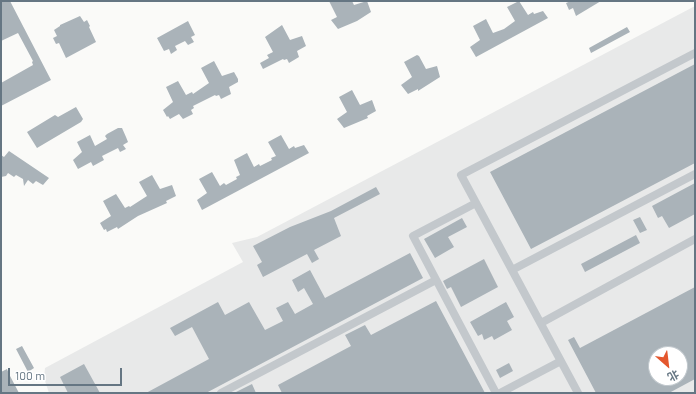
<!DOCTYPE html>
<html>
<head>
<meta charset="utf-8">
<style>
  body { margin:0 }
  #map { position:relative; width:696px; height:394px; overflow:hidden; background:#fafaf8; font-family:Barlow,"Noto Sans SC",sans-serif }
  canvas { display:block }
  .frame { position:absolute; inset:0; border:2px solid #657683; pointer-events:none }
  .north { position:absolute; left:648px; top:346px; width:40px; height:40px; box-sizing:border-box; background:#fff; border:1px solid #c1c8cd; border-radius:50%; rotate:152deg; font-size:11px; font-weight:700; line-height:16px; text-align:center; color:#657683 }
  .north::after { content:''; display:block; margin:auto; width:14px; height:18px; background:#e4572e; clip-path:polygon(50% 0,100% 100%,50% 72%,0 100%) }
  .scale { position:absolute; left:8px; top:368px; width:114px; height:18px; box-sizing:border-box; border:2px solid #657683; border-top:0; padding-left:5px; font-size:12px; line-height:14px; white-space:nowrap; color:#657683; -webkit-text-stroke:3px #fff; paint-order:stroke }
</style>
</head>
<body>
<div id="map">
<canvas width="696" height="394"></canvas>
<div class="frame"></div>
<div class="north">北</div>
<div class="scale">100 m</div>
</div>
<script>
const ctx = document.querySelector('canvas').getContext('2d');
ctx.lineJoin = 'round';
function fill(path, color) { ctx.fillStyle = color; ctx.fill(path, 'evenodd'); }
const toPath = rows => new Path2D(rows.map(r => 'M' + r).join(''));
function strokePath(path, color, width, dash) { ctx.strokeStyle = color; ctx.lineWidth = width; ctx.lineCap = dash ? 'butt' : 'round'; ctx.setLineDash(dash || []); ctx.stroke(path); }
const built = toPath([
  [695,6,695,393,49,393,44,378,45,368,243,262,232,243,257,237],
  [656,354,680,354,680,378,656,378]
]);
const building = toPath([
  [1,1,10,1,51,80,1,106,1,83,33,65,32,62,33,61,18,33,1,41],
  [329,1,352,1,354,5,367,1,371,12,357,21,338,29,331,20,337,17],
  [519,1,528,15,533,12,534,14,543,11,548,18,476,57,470,47,480,40,473,26,486,19,493,33,504,29,515,21,507,7],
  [571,1,601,1,576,16,573,8,569,10,566,3],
  [80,16,84,22,87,20,90,26,89,27,96,42,66,58,59,43,56,44,53,38,57,36,54,30,60,26,60,25],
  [188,21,195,35,191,37,194,42,188,45,185,41,175,46,177,50,171,54,169,49,164,51,157,38],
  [282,25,290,40,302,36,306,46,297,51,299,57,289,63,287,59,284,60,283,59,263,69,260,63,269,58,267,55,273,52,265,37],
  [627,27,630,32,591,53,589,48],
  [417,55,419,56,426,69,437,66,440,77,418,91,418,89,408,94,401,85,412,77,404,62],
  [214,61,222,76,234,72,238,79,238,82,229,87,231,94,221,99,219,95,216,96,215,95,193,106,194,108,191,110,193,114,183,119,179,114,170,119,168,116,167,117,163,110,173,102,166,87,178,81,186,95,192,92,193,94,209,83,201,68],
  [695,64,695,163,531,249,490,172],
  [352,90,360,105,372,100,376,111,367,116,368,118,344,128,337,119,347,112,339,97],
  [76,107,83,119,81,122,37,148,27,132,55,115,58,117],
  [118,128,122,128,126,137,128,142,123,145,126,149,120,152,118,148,102,156,104,160,93,166,91,162,78,169,73,160,82,152,77,142,90,135,95,146,107,139,105,136,107,134],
  [281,135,289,149,294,146,295,148,304,145,309,153,202,210,197,200,207,193,199,179,212,172,220,186,224,183,226,185,237,179,236,177,240,175,234,160,247,153,254,167,259,164,260,166,272,160,271,158,276,156,268,142],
  [9,151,49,178,43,185,36,181,33,184,28,180,24,186,23,179,16,175,14,177,8,173,6,176,1,177,1,155,4,157],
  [152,175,160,189,172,185,176,196,166,201,167,203,138,216,118,229,117,227,107,232,106,229,104,230,100,223,111,216,103,201,116,194,125,208,129,206,130,207,147,196,139,182],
  [695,183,695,214,669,228,662,216,658,218,652,206],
  [376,187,380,194,334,218,341,236,314,250,319,259,312,263,307,254,263,277,257,265,262,262,253,246,290,227,331,211],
  [640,217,647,230,640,233,633,220],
  [462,218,467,227,448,237,454,247,435,258,424,239],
  [636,235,640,243,585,272,581,264],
  [410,253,423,278,223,384,206,393,146,393,209,359,192,327,175,336,170,328,218,302,225,315,249,302,265,330,283,321,276,308,288,302,295,314,313,304,304,288,298,292,292,280,310,270,325,298],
  [484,259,498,287,461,307,451,287,447,289,443,281],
  [695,287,695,379,669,393,596,393,568,340,574,337,580,348],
  [656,354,680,354,680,378,656,378],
  [436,301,485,393,282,393,278,385,351,346,345,335,365,325,371,335],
  [506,302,514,317,507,321,512,330,494,340,492,336,484,340,482,334,478,336,470,322],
  [22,346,34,368,28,372,16,349],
  [509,363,513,371,500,378,496,370],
  [84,364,100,393,68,393,60,377],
  [7,369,9,374,19,393,1,393,1,372],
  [252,384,256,393,234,393]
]);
const minor = toPath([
  [476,203,413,236,496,393],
  [512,270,695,174],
  [541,323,695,239],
  [221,393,436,280],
  [500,393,561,361],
  [578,393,461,175,695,53]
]);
fill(built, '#e8e9e9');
fill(building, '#aab3b9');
strokePath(minor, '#c3c8cc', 8);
</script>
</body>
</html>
